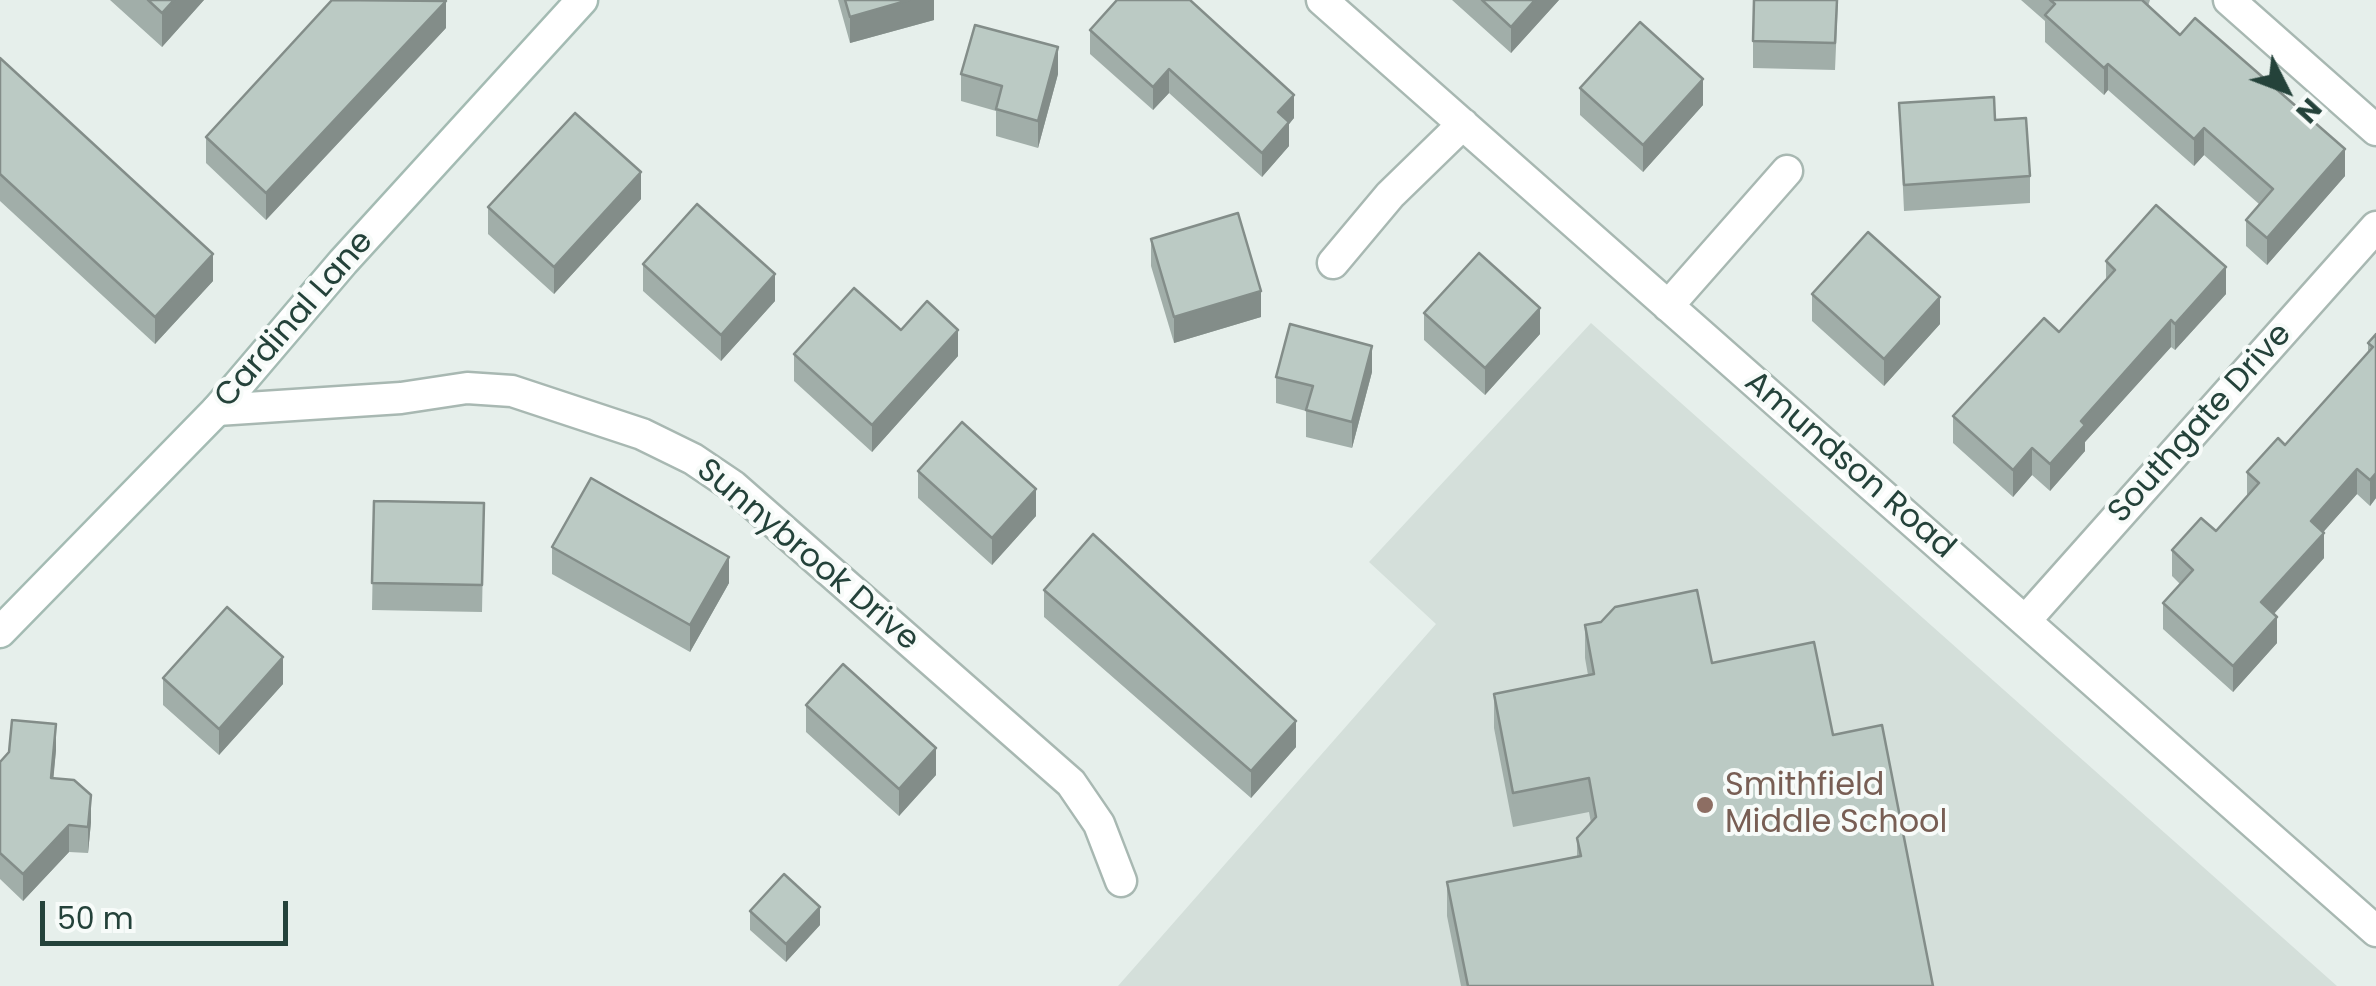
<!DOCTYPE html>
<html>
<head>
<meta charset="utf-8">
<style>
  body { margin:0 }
  #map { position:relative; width:2376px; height:986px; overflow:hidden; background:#e6efeb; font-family:Poppins,sans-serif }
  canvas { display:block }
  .north { position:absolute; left:2236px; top:40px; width:100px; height:100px; -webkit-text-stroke:8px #f7fbf9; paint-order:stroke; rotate:132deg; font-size:28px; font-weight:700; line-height:40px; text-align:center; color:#24423a }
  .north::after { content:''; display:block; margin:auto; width:35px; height:45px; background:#24423a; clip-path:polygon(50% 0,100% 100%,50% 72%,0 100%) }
  .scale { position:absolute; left:40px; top:901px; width:248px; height:45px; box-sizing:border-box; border:5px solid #24423a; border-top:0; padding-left:12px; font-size:30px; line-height:35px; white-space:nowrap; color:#24423a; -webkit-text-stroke:8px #f7fbf9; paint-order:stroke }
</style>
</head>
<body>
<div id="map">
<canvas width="2376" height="986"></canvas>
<div class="north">N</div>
<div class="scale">50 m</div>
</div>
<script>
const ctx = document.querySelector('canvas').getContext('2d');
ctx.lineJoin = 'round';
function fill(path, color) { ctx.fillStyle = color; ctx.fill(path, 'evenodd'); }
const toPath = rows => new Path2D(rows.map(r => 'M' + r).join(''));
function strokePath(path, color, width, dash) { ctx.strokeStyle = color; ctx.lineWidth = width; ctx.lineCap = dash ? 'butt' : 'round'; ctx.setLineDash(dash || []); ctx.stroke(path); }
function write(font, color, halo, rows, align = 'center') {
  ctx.font = font + ' Poppins,sans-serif'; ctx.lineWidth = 8; ctx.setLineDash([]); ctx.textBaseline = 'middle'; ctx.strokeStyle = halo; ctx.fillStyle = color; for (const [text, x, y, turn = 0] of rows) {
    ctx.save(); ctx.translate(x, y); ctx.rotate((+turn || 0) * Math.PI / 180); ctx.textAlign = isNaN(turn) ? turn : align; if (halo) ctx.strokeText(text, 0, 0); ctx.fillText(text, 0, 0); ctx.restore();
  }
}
const built = toPath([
  [1591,323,2337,986,1118,986,1436,624,1369,562]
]);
const street = toPath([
  [1322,0,2376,931],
  [2229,0,2376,130],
  [1333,263,1390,195,1463,124],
  [1668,306,1787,171],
  [217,410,401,398,467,388,512,391,642,434,693,459,733,486,1071,783,1099,824,1121,881],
  [2025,621,2376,227]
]);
const secondary = toPath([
  [0,632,217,410,343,262,582,0]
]);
const wall = toPath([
  [110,0,204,0,162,47],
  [838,0,934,0,934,20,850,43],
  [1452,0,1559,0,1511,53],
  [1838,0,1835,70,1753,68,1753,41],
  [2021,0,2150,0,2148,6,2345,176,2267,265,2246,246,2246,220,2259,204,2204,155,2194,166,2108,90,2104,95,2045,42,2045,21],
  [446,28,266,220,206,163,206,137],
  [1090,30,1294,118,1289,124,1289,146,1262,177,1169,93,1153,110,1090,54],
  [0,58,213,281,155,344,0,201],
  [961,74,1058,74,1038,148,996,136,996,111,961,101],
  [1580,88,1703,105,1643,172,1580,115],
  [1899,103,1995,120,2030,176,2030,203,1904,211],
  [641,199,554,294,488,234,488,207],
  [1151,239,1261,317,1174,343,1151,266],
  [2106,261,2226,294,2175,350,2171,347,2085,442,2085,451,2050,491,2032,475,2013,497,1953,443,1953,416,2059,332,2106,280],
  [643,264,775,301,721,361,643,291],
  [1812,294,1940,324,1884,386,1812,321],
  [1424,313,1540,334,1485,395,1424,340],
  [2376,334,2376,498,2370,506,2357,494,2323,532,2324,558,2274,614,2277,643,2233,692,2163,629,2163,603,2180,584,2172,576,2172,550,2216,531,2247,496,2247,472,2285,445,2368,353,2368,343],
  [794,354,958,356,872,452,794,381],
  [1372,372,1352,448,1306,437,1306,411,1276,403,1276,377],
  [918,471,1036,516,992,565,918,498],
  [374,501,484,503,482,612,372,610],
  [552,547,729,583,690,652,552,574],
  [1044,590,1296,747,1251,798,1044,617],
  [1585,625,1712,663,1833,735,1933,986,1461,986,1447,916,1447,882,1577,856,1577,838,1591,823,1589,812,1513,827,1494,728,1494,694,1588,675,1585,658],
  [163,678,283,684,219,755,163,705],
  [806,705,936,775,899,816,806,732],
  [56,750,53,778,91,822,88,853,69,852,23,901,0,879,0,762],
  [750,911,820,925,786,962,750,930]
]);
const shadedWall = toPath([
  [174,0,204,0,162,47,162,13],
  [909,0,934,0,934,20,850,43,850,17],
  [1535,0,1559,0,1511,53,1511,27],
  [446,1,446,28,266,220,266,193],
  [1058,47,1058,74,1038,148,1038,121],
  [2108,64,2108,90,2104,95,2104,68],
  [1169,69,1169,93,1153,110,1153,87],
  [1703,79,1703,105,1643,172,1643,145],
  [1294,95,1294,118,1289,124,1289,146,1262,177,1262,153,1278,112],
  [2204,128,2204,155,2194,166,2194,139],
  [2345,149,2345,176,2267,265,2267,238],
  [641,172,641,199,554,294,554,267],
  [213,254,213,281,155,344,155,317],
  [2226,267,2226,294,2175,350,2175,324],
  [775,274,775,301,721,361,721,335],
  [1261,291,1261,317,1174,343,1174,317],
  [1940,297,1940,324,1884,386,1884,359],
  [1540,308,1540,334,1485,395,1485,368],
  [2171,320,2171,347,2085,442,2085,451,2050,491,2050,464,2081,421],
  [958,330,958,356,872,452,872,425],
  [1372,346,1372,372,1352,448,1352,422],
  [2032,448,2032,475,2013,497,2013,470],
  [2357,469,2357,494,2311,546,2311,521],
  [2376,473,2376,498,2370,506,2370,480],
  [1036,489,1036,516,992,565,992,538],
  [2324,533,2324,558,2261,628,2261,602],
  [729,557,729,583,690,652,690,625],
  [2277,617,2277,643,2233,692,2233,666],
  [283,657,283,684,219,755,219,729],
  [1296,721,1296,747,1251,798,1251,771],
  [56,724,56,750,51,805,51,778],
  [936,748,936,775,899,816,899,789],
  [91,795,91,822,88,853,88,827],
  [69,825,69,852,23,901,23,874],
  [820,907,820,925,786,962,786,944]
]);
const building = toPath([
  [148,0,174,0,162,13,148,0],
  [332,0,446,1,266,193,206,137,332,0],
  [845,0,909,0,850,17,845,0],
  [1117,0,1190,0,1294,95,1278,112,1289,122,1262,153,1169,69,1153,87,1090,30,1117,0],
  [1482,0,1535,0,1511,27,1482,0],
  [1754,0,1837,0,1835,43,1753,41,1754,0],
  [2050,0,2142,0,2180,35,2195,18,2345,149,2267,238,2246,220,2273,189,2204,128,2194,139,2108,64,2104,68,2045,15,2055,4,2050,0],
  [1640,22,1703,79,1643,145,1580,88,1640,22],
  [975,25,1058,47,1038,121,996,109,1002,86,961,74,975,25],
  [0,58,213,254,155,317,0,174,0,58],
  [1994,97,1995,120,2026,118,2030,176,1904,185,1899,103,1994,97],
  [575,113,641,172,554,267,488,207,575,113],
  [697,204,775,274,721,335,643,264,697,204],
  [2156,205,2226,267,2175,324,2171,320,2081,421,2085,425,2050,464,2032,448,2013,470,1953,416,2044,318,2059,332,2115,270,2106,261,2156,205],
  [1238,213,1261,291,1174,317,1151,239,1238,213],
  [1868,232,1940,297,1884,359,1812,294,1868,232],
  [1479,253,1540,308,1485,368,1424,313,1479,253],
  [854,288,901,330,927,301,958,330,872,425,794,354,854,288],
  [1290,324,1372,346,1352,422,1306,410,1313,386,1276,377,1290,324],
  [2376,334,2376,473,2370,480,2357,469,2311,521,2324,533,2261,602,2277,617,2233,666,2163,603,2193,570,2172,550,2201,518,2216,531,2259,483,2247,472,2278,438,2285,445,2373,347,2368,343,2376,334],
  [962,422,1036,489,992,538,918,471,962,422],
  [591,478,729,557,690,625,552,547,591,478],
  [374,501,484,503,482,585,372,583,374,501],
  [1093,534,1296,721,1251,771,1044,590,1093,534],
  [1697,590,1712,663,1814,642,1833,735,1882,725,1933,986,1468,986,1447,882,1581,856,1577,838,1596,817,1589,778,1513,793,1494,694,1594,674,1585,625,1601,622,1615,607,1697,590],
  [227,607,283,657,219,729,163,678,227,607],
  [843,664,936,748,899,789,806,705,843,664],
  [12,720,56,724,51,778,74,780,91,795,88,827,69,825,23,874,0,853,0,762,9,752,12,720],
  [784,874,820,907,786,944,750,911,784,874]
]);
const markers = [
  [1705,805,10,"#8d6e63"]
];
const streetNames = [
  ["Cardinal Lane",295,320,-49],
  ["Southgate Drive",2201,424,-48],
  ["Amundson Road",1849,466,41],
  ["Sunnybrook Drive",807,556,40]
];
const educationNames = [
  ["Smithfield",1725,787],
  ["Middle School",1725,824]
];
fill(built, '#d4dfda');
strokePath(street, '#a8b8b2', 35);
strokePath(secondary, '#a4bbb3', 35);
strokePath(street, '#fff', 30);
strokePath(secondary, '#fff', 30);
fill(wall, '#a1aea9');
fill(shadedWall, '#838d89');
fill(building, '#bbcac4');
strokePath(building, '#838d89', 2.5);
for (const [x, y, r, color] of markers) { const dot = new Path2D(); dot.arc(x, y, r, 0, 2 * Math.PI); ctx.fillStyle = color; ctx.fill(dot); strokePath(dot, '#f7fbf9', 4); }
write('32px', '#24423a', '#f7fbf9', streetNames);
write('32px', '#785e54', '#f7fbf9', educationNames, 'left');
</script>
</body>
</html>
